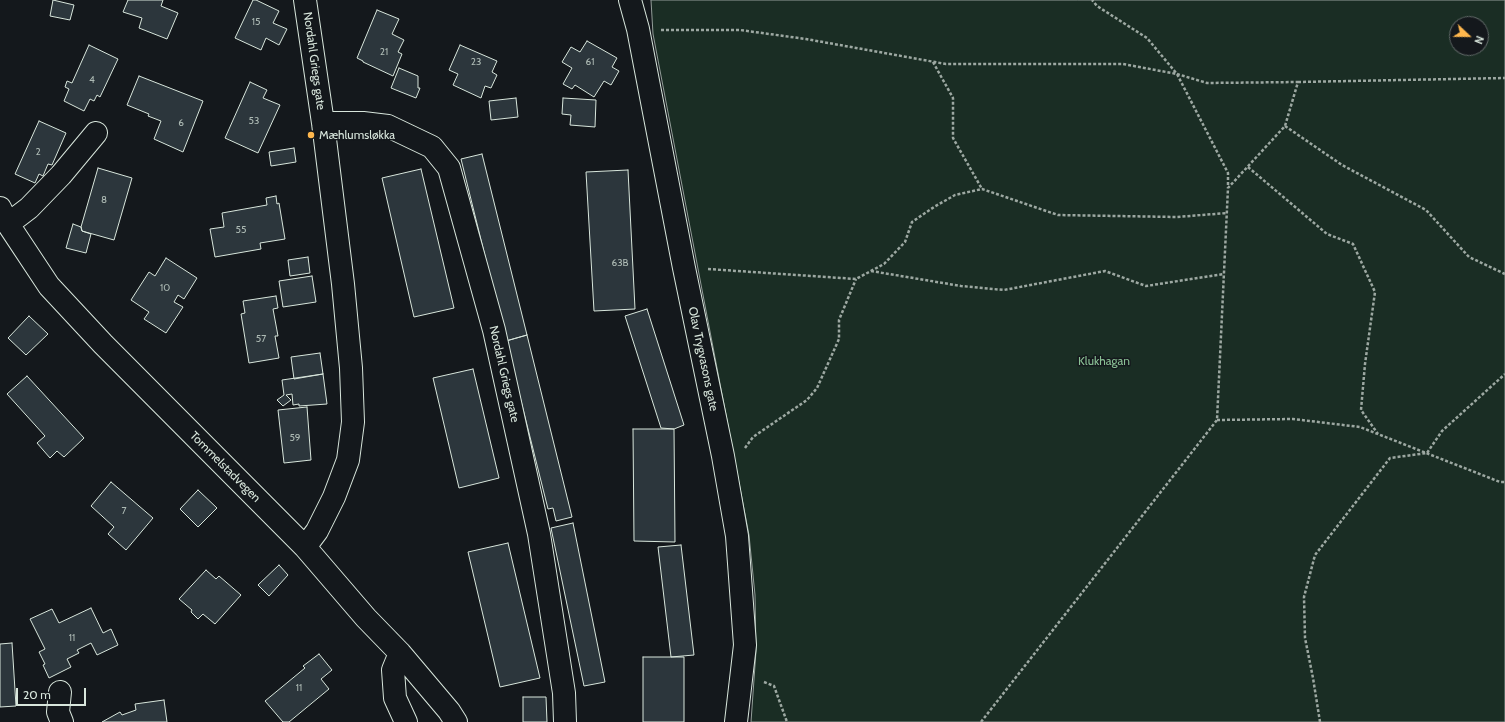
<!DOCTYPE html>
<html>
<head>
<meta charset="utf-8">
<style>
  body { margin:0 }
  #map { position:relative; width:1505px; height:722px; overflow:hidden; background:#14181c; font-family:Cabin,sans-serif }
  canvas { display:block }
  .north { position:absolute; left:1449px; top:16px; width:40px; height:40px; box-sizing:border-box; background:#14181c; border:1px solid #626a69; border-radius:50%; rotate:112deg; font-size:11px; font-weight:700; line-height:16px; text-align:center; color:#d8e6dc }
  .north::after { content:''; display:block; margin:auto; width:14px; height:18px; background:#ffb74d; clip-path:polygon(50% 0,100% 100%,50% 72%,0 100%) }
  .scale { position:absolute; left:16px; top:688px; width:70px; height:18px; box-sizing:border-box; border:2px solid #d8e6dc; border-top:0; padding-left:5px; font-size:12px; line-height:14px; white-space:nowrap; color:#d8e6dc; -webkit-text-stroke:3px #14181c; paint-order:stroke }
</style>
</head>
<body>
<div id="map">
<canvas width="1505" height="722"></canvas>
<div class="north">N</div>
<div class="scale">20 m</div>
</div>
<script>
const ctx = document.querySelector('canvas').getContext('2d');
ctx.lineJoin = 'round';
function fill(path, color) { ctx.fillStyle = color; ctx.fill(path, 'evenodd'); }
const toPath = rows => new Path2D(rows.map(r => 'M' + r).join(''));
function strokePath(path, color, width, dash) { ctx.strokeStyle = color; ctx.lineWidth = width; ctx.lineCap = dash ? 'butt' : 'round'; ctx.setLineDash(dash || []); ctx.stroke(path); }
function write(font, color, halo, rows, align = 'center') {
  ctx.font = font + ' Cabin,sans-serif'; ctx.lineWidth = 3; ctx.setLineDash([]); ctx.textBaseline = 'middle'; ctx.strokeStyle = halo; ctx.fillStyle = color; for (const [text, x, y, turn = 0] of rows) {
    ctx.save(); ctx.translate(x, y); ctx.rotate((+turn || 0) * Math.PI / 180); ctx.textAlign = isNaN(turn) ? turn : align; if (halo) ctx.strokeText(text, 0, 0); ctx.fillText(text, 0, 0); ctx.restore();
  }
}
const green = toPath([
  [651,0,1505,0,1505,722,751,722,756,651,755,595,749,535,653,34,651,0],
  [1457,24,1481,24,1481,48,1457,48,1457,24]
]);
const building = toPath([
  [53,0,74,5,70,20,50,16,53,0],
  [128,0,163,0,161,6,178,13,167,39,139,28,142,18,123,12,128,0],
  [253,0,256,0,279,11,273,23,287,29,279,45,266,38,261,50,235,38,253,0],
  [377,10,399,19,392,34,404,40,398,52,402,54,393,76,363,62,363,61,357,58,377,10],
  [587,41,617,58,612,67,619,71,611,85,604,81,594,97,575,85,572,89,563,84,572,68,562,62,571,47,580,52,587,41],
  [89,45,118,59,100,97,97,95,94,101,90,99,84,111,64,101,69,89,65,87,67,81,72,83,89,45],
  [460,45,497,61,492,72,497,75,491,88,485,86,481,98,453,85,458,74,449,70,460,45],
  [399,68,418,76,418,88,420,88,416,98,391,88,399,68],
  [139,76,203,101,183,152,154,139,161,121,148,116,149,114,127,105,139,76],
  [250,82,267,90,263,98,280,105,258,153,225,138,250,82],
  [516,98,518,117,491,120,489,101,516,98],
  [563,98,596,100,595,127,570,125,571,115,562,114,563,98],
  [39,121,66,133,52,165,48,164,43,176,39,174,35,183,15,174,39,121],
  [294,148,296,162,271,166,269,152,294,148],
  [482,154,527,335,506,341,461,159,482,154],
  [98,168,132,178,114,240,82,231,81,227,98,168],
  [421,169,454,308,414,317,382,178,421,169],
  [628,170,635,309,594,311,586,172,628,170],
  [276,196,277,204,279,203,285,239,260,243,261,249,215,257,210,229,224,227,222,213,267,205,266,198,276,196],
  [73,224,81,227,82,231,91,234,86,253,66,248,73,224],
  [308,257,310,273,290,276,288,260,308,257],
  [166,258,197,278,184,299,178,295,174,302,183,307,166,333,144,319,149,312,131,300,149,272,155,276,166,258],
  [312,276,316,302,283,307,279,281,312,276],
  [276,296,278,308,273,309,278,336,275,336,279,358,249,363,241,314,245,313,243,301,276,296],
  [647,309,684,425,674,429,661,428,625,316,647,309],
  [29,316,48,334,26,355,8,338,29,316],
  [527,335,572,517,556,521,553,508,548,509,506,341,527,335],
  [320,353,323,374,294,379,291,357,320,353],
  [473,369,499,478,459,488,433,378,473,369],
  [323,374,327,404,299,406,299,404,293,405,292,394,286,395,291,400,283,406,277,400,284,395,282,380,323,374],
  [27,376,84,438,64,457,57,451,50,458,37,443,45,436,7,394,27,376],
  [307,407,311,460,284,463,278,410,307,407],
  [633,429,674,429,675,542,634,541,633,429],
  [111,482,153,518,126,550,108,534,114,527,91,506,111,482],
  [198,490,217,508,198,527,180,509,198,490],
  [573,523,605,682,584,686,551,528,573,523],
  [508,543,540,678,500,687,468,552,508,543],
  [681,545,694,655,671,657,658,547,681,545],
  [279,565,288,575,269,596,258,585,279,565],
  [206,570,216,579,219,576,241,595,215,624,203,614,198,619,191,612,192,610,179,599,206,570],
  [91,608,103,633,111,629,118,645,97,655,91,643,77,650,79,653,67,659,71,667,49,678,43,665,45,664,39,652,45,649,30,619,52,609,59,623,91,608],
  [12,643,16,706,0,707,0,644,12,643],
  [319,654,332,670,321,679,329,689,289,722,283,722,265,701,305,668,303,666,319,654],
  [643,657,684,657,684,722,643,722,643,657],
  [523,697,546,697,547,722,523,722,523,697],
  [164,700,167,722,102,722,120,712,122,715,136,710,135,704,164,700]
]);
const path = toPath([
  [661,30,740,30,806,39,946,64,1123,64,1177,74,1228,173,1228,188],
  [933,62,953,98,953,138,982,189],
  [1298,82,1505,78],
  [1285,126,1342,165,1426,210,1469,257,1505,274],
  [1248,167,1327,234,1353,244,1375,292,1365,364,1361,410,1378,434],
  [708,269,856,279,884,264,905,242,912,222,934,207,955,195,982,189,1058,215,1177,217,1227,213],
  [871,271,961,286,1004,290,1105,271,1146,286,1224,274],
  [1217,420,1293,419,1360,427,1500,482,1505,482],
  [745,448,753,437,807,400,817,388,839,339,839,320,856,279],
  [764,682,774,686,787,722],
  [981,722,1217,420,1228,188,1285,126,1298,82,1207,83,1177,74,1147,38,1097,6,1092,0],
  [1320,722,1313,678,1305,638,1304,597,1315,555,1390,458,1427,453,1442,431,1505,374]
]);
const minor = toPath([
  [630,0,638,29,684,268,723,456,737,536,745,645,736,722],
  [323,123,363,123,388,126,432,147,449,168,494,330,539,534,564,693,565,722],
  [0,208,8,224,49,286,103,344,305,547,366,618,400,653,449,711,456,722],
  [8,224,29,208,61,175,96,133],
  [305,547,317,531,334,497,348,460,353,422,351,368,343,284,323,123,305,0],
  [400,653,393,670,395,698,406,722],
  [60,692,58,712,62,722]
]);
const markers = [
  [311,135,4,"#ffb74d"]
];
const numberNames = [
  ["15",256,22],
  ["21",384,52],
  ["23",476,62],
  ["61",590,62],
  ["4",92,80],
  ["53",254,121],
  ["6",181,123],
  ["2",38,152],
  ["8",104,200],
  ["55",241,230],
  ["63B",620,263],
  ["10",165,288],
  ["57",261,339],
  ["59",295,438],
  ["7",124,511],
  ["11",72,638],
  ["11",299,688]
];
const streetNames = [
  ["Nordahl Griegs gate",314,61,82],
  ["Olav Trygvasons gate",703,359,78],
  ["Nordahl Griegs gate",504,374,77],
  ["Tommelstadvegen",225,467,45]
];
const poiNames = [
  ["Mæhlumsløkka",319,135]
];
const parkNames = [
  ["Klukhagan",1104,361]
];
fill(green, '#1a2d24');
strokePath(green, '#939e99', 1);
fill(building, '#2c363c');
strokePath(building, '#d8e6dc', 1);
strokePath(minor, '#d8e6dc', 24);
strokePath(path, '#9da8a2', 2.5, [3, 2]);
strokePath(minor, '#14181c', 22);
for (const [x, y, r, color] of markers) { const dot = new Path2D(); dot.arc(x, y, r, 0, 2 * Math.PI); ctx.fillStyle = color; ctx.fill(dot); strokePath(dot, '#14181c', 1.5); }
write('10px', '#adbab4', null, numberNames);
write('12px', '#d8e6dc', '#14181c', streetNames);
write('12px', '#d8e6dc', '#14181c', poiNames, 'left');
write('12px', '#8ac095', '#14181c', parkNames);
</script>
</body>
</html>
